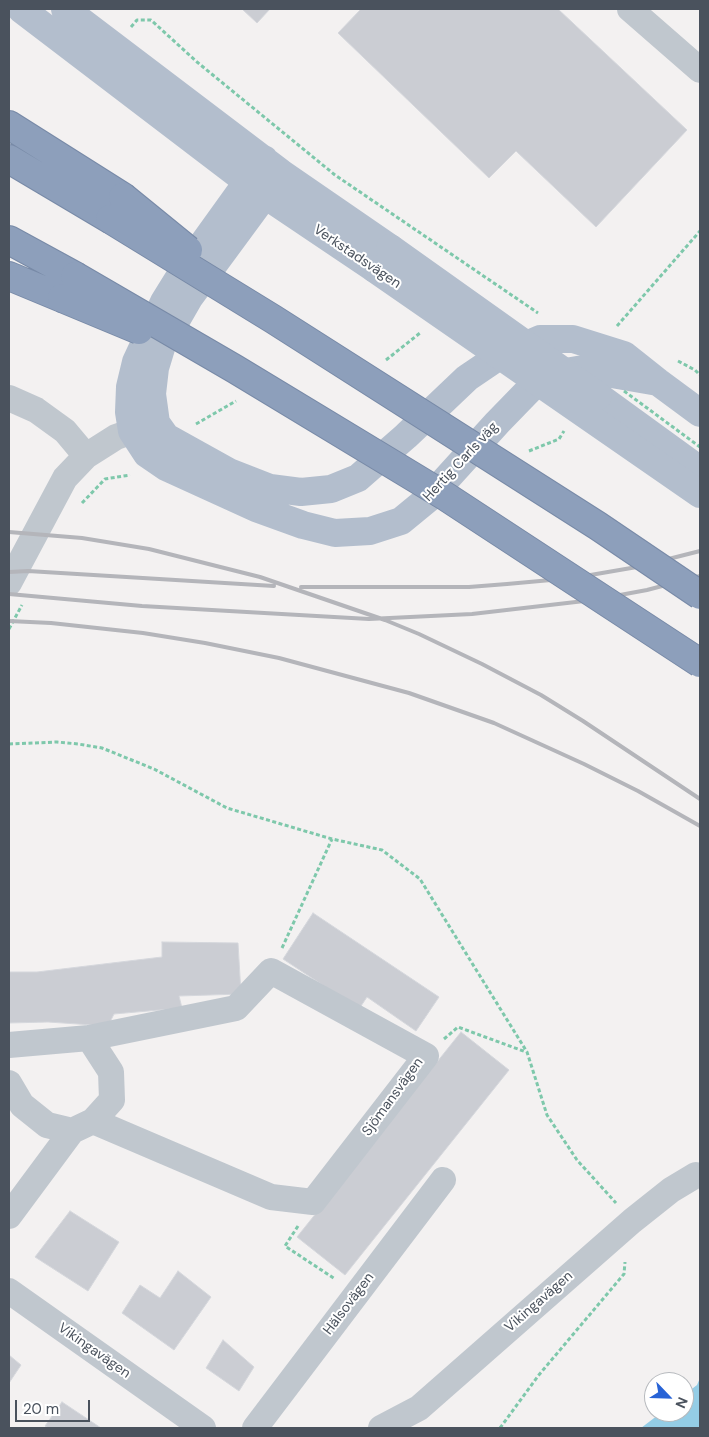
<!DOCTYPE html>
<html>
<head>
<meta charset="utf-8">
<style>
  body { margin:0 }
  #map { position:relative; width:709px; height:1437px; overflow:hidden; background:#f3f1f1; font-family:"DM Sans",sans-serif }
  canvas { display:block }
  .frame { position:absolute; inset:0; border:10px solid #4a525d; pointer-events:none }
  .north { position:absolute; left:644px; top:1372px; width:50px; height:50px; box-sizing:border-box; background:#fff; border:1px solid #b7babe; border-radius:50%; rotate:114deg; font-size:14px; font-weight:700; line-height:20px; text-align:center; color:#4a525d }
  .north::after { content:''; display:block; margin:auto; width:18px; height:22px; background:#2863d6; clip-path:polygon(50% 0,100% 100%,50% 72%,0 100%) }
  .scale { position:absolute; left:15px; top:1400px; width:75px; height:22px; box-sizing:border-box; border:2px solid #4a525d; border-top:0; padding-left:6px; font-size:15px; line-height:18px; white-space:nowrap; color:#4a525d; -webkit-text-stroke:4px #fff; paint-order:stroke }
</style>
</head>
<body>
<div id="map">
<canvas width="709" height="1437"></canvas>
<div class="frame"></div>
<div class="north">N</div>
<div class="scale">20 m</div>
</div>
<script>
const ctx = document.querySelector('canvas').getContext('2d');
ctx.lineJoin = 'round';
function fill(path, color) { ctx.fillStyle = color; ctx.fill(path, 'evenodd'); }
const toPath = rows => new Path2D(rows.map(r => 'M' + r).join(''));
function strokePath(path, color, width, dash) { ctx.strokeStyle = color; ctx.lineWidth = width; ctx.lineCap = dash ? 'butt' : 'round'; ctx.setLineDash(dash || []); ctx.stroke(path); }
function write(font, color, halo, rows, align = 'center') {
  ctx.font = font + ' "DM Sans",sans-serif'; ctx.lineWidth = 4; ctx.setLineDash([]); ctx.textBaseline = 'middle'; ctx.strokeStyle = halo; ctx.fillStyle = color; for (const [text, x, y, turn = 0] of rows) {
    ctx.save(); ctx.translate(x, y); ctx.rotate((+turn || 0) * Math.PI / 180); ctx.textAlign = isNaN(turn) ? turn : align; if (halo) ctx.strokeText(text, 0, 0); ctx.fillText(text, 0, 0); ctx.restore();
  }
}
const water = toPath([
  [700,1378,700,1428,641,1428,662,1412,684,1412,684,1395,697,1385]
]);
const building = toPath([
  [242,9,270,9,257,23,242,9],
  [361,9,558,9,687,130,596,227,516,151,489,178,338,33,361,9],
  [313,913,439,997,416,1031,367,997,359,1009,283,959,313,913],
  [162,942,238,943,241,994,179,996,182,1008,114,1014,108,1026,48,1022,9,1023,9,972,37,972,162,957,162,942],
  [461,1032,509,1070,345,1275,297,1237,461,1032],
  [70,1211,119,1242,88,1291,35,1257,70,1211],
  [178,1271,211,1297,174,1350,122,1313,140,1285,160,1298,178,1271],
  [223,1340,254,1367,239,1391,206,1368,223,1340],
  [9,1355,21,1365,9,1383,9,1355],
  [62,1402,101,1428,48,1428,45,1426,62,1402]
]);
const path = toPath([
  [131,27,137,20,151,20,197,62,335,175,538,313],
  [617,326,700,231],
  [386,360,420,333],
  [678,361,695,370,700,375],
  [196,424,236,401],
  [529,451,559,439,564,431],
  [82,503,105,479,130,475],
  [9,629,22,605],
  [9,744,57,742,78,744,102,748,154,769,227,808,332,839,382,850,420,879,527,1052,547,1115,577,1160,616,1203],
  [282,948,332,839],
  [444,1039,458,1027,526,1052],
  [298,1226,285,1246,335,1279],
  [500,1428,538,1376,624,1274,625,1262]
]);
const minor = toPath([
  [630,9,700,70],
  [9,398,36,410,65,431,86,456],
  [9,583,65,478,86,456,116,437,153,424],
  [89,1038,111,1072,112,1100,93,1121],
  [9,1045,89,1038,236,1008,271,971,426,1056,313,1202,271,1197,93,1121,72,1131,9,1216],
  [9,1083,22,1105,47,1125,72,1131],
  [9,1291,203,1428],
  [255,1428,443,1180],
  [381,1428,419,1408,632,1221,671,1190,696,1175]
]);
const major = toPath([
  [21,9,265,195,375,269],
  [65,9,281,173,390,248],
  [264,159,182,273,164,302,136,362,130,387,129,412,132,431,147,454,166,467,256,508,303,525,335,533,370,531,401,521,429,498,497,423,530,389,554,374,583,369,658,382],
  [281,173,189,298,162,345,155,368,152,394,156,423,166,437,229,472,270,488,301,492,331,489,358,478,406,436,467,378,498,357,540,339,573,339,624,355,658,382,700,413],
  [598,396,700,470]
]);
const highway = toPath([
  [9,125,123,197],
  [9,159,110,219],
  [9,240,75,276],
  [9,276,62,298]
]);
const rail = toPath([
  [9,532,82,538,149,549,260,577,385,620,419,634,482,664,541,695,583,721,700,799],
  [9,572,28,571,274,586],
  [301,587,469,587,507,584,573,578,637,567,700,551],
  [9,594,142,606,369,619,472,614,593,600,647,590,700,576],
  [9,621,51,623,143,633,205,643,279,658,409,693,494,723,584,764,638,791,700,826]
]);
const pathBridge = toPath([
  [624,391,700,447]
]);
const majorBridge = toPath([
  [390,248,598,396],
  [375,269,700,494]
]);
const highwayBridge = toPath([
  [123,197,188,250],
  [110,219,273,319,598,526,700,595],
  [75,276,235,369,445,496,700,663],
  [62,298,139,330]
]);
const streetNames = [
  ["Verkstadsvägen",357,257,34],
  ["Hertig Carls väg",461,462,-47],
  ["Sjömansvägen",393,1097,-54],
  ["Vikingavägen",539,1302,-41],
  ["Hälsovägen",349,1304,-53],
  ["Vikingavägen",94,1351,35]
];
fill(water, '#94cde6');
fill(building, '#cbcdd3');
strokePath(building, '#d5d7dc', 1);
strokePath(highway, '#788aa7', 30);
strokePath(path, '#7ec8ab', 3, [4, 2.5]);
strokePath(minor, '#c0c7ce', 26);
strokePath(major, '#b3becd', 28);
strokePath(highway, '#8d9fbb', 28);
strokePath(rail, '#b4b5ba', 4);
strokePath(highwayBridge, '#788aa7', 30, []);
strokePath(pathBridge, '#7ec8ab', 3, [4, 2.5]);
strokePath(majorBridge, '#b3becd', 28);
strokePath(highwayBridge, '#8d9fbb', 28);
write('14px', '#4a525d', '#fff', streetNames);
</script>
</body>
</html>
